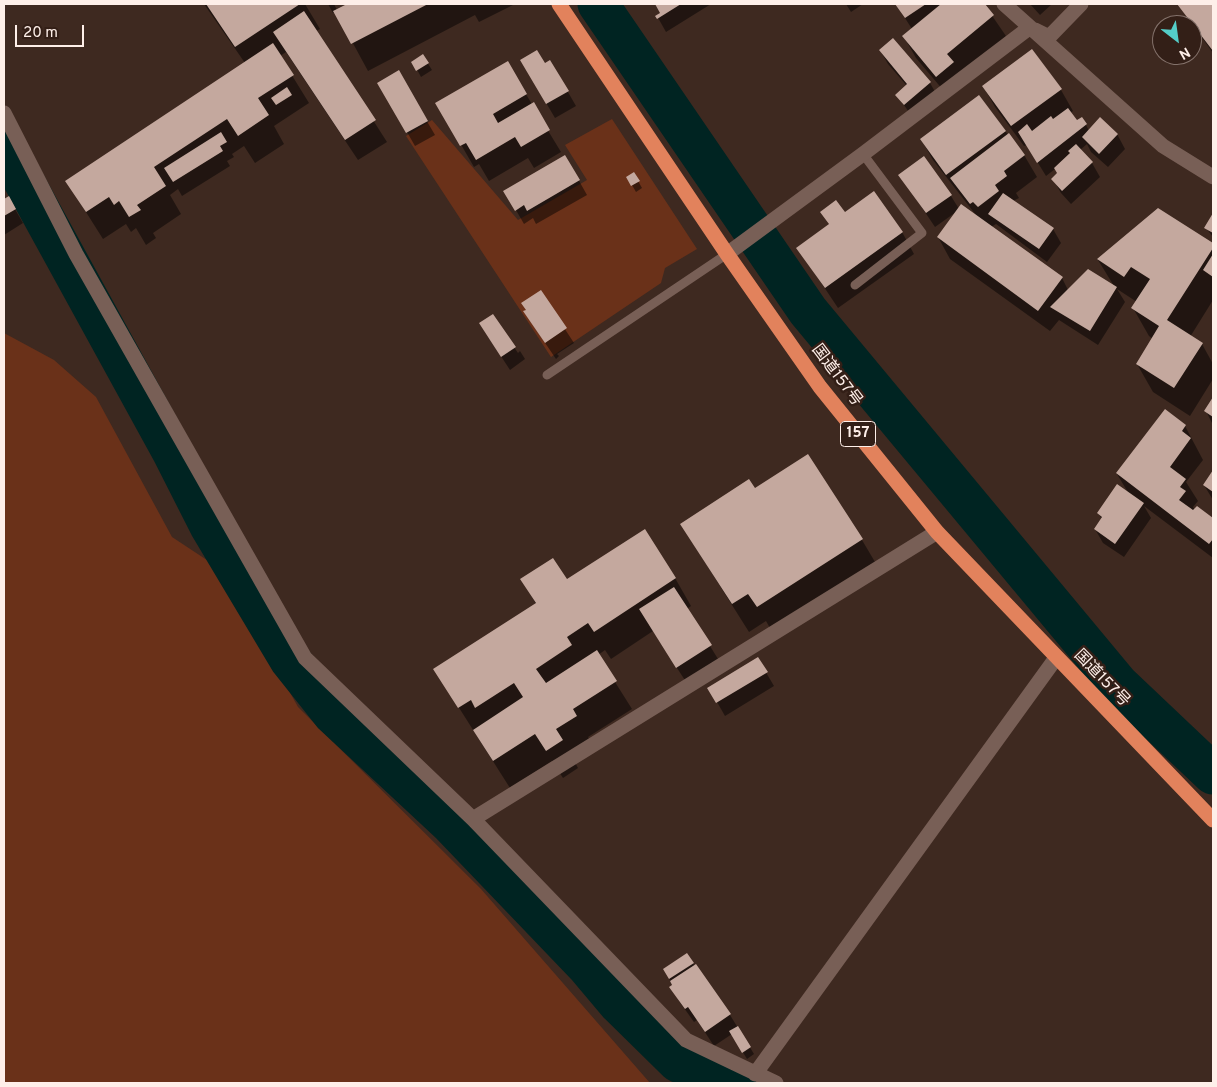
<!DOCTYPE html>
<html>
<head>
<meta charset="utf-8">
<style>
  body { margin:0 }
  #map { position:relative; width:1217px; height:1087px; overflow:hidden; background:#3e2920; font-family:Overpass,sans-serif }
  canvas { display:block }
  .frame { position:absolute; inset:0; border:5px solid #feefe9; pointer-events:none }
  .north { position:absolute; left:1152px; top:15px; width:50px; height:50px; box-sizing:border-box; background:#331f17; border:1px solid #84726b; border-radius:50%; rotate:150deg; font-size:14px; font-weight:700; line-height:20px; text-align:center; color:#feefe9 }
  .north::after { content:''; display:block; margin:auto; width:18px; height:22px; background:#54cdc8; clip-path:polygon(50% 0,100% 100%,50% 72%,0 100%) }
  .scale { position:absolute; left:15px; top:25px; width:69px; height:22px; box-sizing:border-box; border:2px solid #feefe9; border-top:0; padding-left:6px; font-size:15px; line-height:18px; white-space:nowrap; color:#feefe9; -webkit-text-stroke:4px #331f17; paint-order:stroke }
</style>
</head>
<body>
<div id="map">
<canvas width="1217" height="1087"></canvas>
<div class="frame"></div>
<div class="north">N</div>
<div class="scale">20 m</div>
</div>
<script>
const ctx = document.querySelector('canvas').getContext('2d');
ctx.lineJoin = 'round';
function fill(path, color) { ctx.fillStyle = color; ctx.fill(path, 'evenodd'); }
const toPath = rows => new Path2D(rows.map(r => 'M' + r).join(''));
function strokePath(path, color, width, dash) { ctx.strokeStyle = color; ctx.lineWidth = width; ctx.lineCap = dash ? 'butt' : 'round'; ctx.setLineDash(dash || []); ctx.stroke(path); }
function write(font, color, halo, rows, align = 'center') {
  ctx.font = font + ' Overpass,"Noto Sans JP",sans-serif'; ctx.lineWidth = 5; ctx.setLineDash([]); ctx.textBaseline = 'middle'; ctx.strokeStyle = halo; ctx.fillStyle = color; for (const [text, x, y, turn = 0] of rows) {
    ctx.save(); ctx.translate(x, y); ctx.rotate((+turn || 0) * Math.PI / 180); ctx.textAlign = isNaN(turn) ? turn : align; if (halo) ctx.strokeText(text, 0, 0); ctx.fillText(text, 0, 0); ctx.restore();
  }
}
const green = toPath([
  [612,119,697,249,665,268,661,283,551,357,406,136,432,120,518,220,587,180,565,145],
  [4,333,54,360,96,397,172,537,222,570,298,707,481,889,650,1083,4,1083]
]);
const shadow = toPath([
  [204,4,305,4,320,29,316,31,387,142,358,160,286,52,280,56,309,103,274,126,284,144,255,163,244,146,232,154,234,157,227,161,230,166,182,196,178,189,170,195,181,214,153,233,156,238,146,245,136,228,131,232,126,224,103,239,67,182,245,63],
  [328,4,334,4,337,10,349,4,515,4,479,22,475,15,368,71,336,12,333,13],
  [655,4,711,4,666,32,657,16,661,14],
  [846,4,863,4,851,12],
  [896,4,984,4,1006,36,949,97,916,58,904,37,912,29],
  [1030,4,1052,4,1040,15],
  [1178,4,1211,4,1213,6,1213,53],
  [880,50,930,83,938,97,913,118,897,95,907,86,888,64],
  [423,56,432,70,421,77,413,62],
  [521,60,544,64,550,61,576,106,555,118],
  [507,63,561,152,534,168,528,158,489,181,479,164,474,167,437,103],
  [398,72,435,135,415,146,379,83],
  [983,86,1061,90,1073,111,1070,113,1077,122,1086,125,1089,131,1117,134,1125,149,1108,167,1091,152,1087,144,1080,150,1092,163,1100,177,1071,204,1061,193,1053,179,1058,174,1055,169,1046,176,1027,145,1024,146,995,107],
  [978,97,1024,155,1037,177,1016,193,1019,198,1013,201,1053,229,1061,243,1047,262,996,224,991,227,1062,278,1068,290,1114,286,1098,260,1158,210,1213,245,1213,300,1190,337,1202,344,1213,364,1213,379,1190,416,1153,392,1137,364,1153,339,1149,336,1133,308,1137,302,1117,289,1125,302,1098,345,1059,320,1050,331,950,259,938,237,956,212,935,227,900,175,951,196,959,209,976,215,933,160,921,139],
  [565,156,587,195,536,224,533,218,524,224,505,191],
  [634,174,642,188,636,192,628,178],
  [8,197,23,223,4,235,4,200],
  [822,212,845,214,902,232,914,254,838,308,798,248,830,225],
  [1213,215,1213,237,1206,228],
  [540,291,574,343,557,354,559,356,556,359,533,325],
  [493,316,518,353,520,351,525,359,510,370,480,324],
  [1213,399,1213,425,1206,411],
  [1185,426,1203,460,1186,482,1198,501,1193,507,1195,510,1197,507,1213,520,1213,558,1144,506,1151,518,1124,557,1103,543,1095,529,1102,519,1098,513,1129,494,1117,474],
  [1213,472,1213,500,1204,485],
  [755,489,862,540,878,567,774,635,766,621,749,632,681,524],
  [675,578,691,606,687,609,723,667,690,688,653,631,611,659,605,650,598,655,632,709,588,737,592,744,572,757,578,768,563,778,552,761,510,788,435,670,536,604,522,579,567,581],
  [758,659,774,686,725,716,709,688],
  [687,955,730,1015,754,1054,747,1059,732,1034,714,1046,697,1020,694,1022,679,1001,668,976]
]);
const river = toPath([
  [598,4,808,311,1119,685,1213,774],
  [4,145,173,453,210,526,290,660,333,714,451,824,587,966,619,1004,678,1062,740,1083]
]);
const building = toPath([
  [206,4,300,4,235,47],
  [347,4,428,4,351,44,333,11],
  [655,4,681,4,657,19,655,16,660,13],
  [895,4,926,4,905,18],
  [941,4,985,4,994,15,947,54,954,62,936,77,902,36],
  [1177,4,1213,4,1213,51],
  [304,11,376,120,345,140,273,32],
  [893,38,931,82,904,105,895,95,907,84,879,50],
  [273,43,294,75,258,98,269,115,238,136,227,119,154,167,166,186,137,205,141,210,129,217,119,201,114,205,109,197,86,212,65,181],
  [1032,49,1062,89,1011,126,982,86],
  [537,50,545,63,550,60,569,91,546,104,520,60],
  [423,54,429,63,416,71,411,62],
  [508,61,527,94,493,114,498,123,534,102,550,130,521,147,515,137,476,160,466,143,460,146,435,103],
  [399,70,428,121,406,133,377,83],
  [287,87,292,95,276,105,271,98],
  [979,95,1006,131,946,175,920,139],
  [1068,108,1077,120,1082,117,1087,124,1037,163,1018,132,1027,124,1032,131,1051,116,1053,119],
  [1100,117,1118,134,1099,154,1082,137],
  [221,132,227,142,220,146,223,151,173,182,164,168],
  [1009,133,1025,155,1004,171,1007,176,995,185,999,191,978,207,973,202,970,204,950,178],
  [1076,144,1093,162,1062,191,1051,179,1057,173,1054,168,1070,153,1068,151],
  [565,155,580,180,527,211,524,205,515,211,503,191],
  [924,156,952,195,926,213,898,175],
  [634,172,640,181,631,186,626,177],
  [874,191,903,232,825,288,796,248,829,224,820,212,836,200,845,212],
  [1003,193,1054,228,1039,249,988,214],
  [9,196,16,209,4,216,4,199],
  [961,204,1063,277,1038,311,937,237],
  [1158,208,1213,243,1213,248,1167,320,1203,343,1174,388,1136,364,1159,326,1131,308,1150,279,1131,267,1124,277,1097,259],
  [1213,213,1213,233,1204,228],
  [1213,254,1213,277,1203,270],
  [1088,269,1117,287,1090,331,1050,307],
  [541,290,567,328,545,343,523,311,526,310,521,303],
  [493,314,516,347,501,357,479,323],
  [1213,397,1213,417,1204,411],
  [1165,409,1186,425,1182,431,1191,438,1170,467,1186,479,1180,487,1186,491,1179,500,1193,510,1197,506,1213,518,1213,539,1209,544,1116,473],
  [808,454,863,539,757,607,748,594,732,604,680,524,749,479,755,488],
  [1213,470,1213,492,1203,485],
  [1117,484,1144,503,1115,544,1094,529,1102,517,1097,513],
  [645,529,676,578,594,632,588,623,567,637,572,645,536,669,546,683,597,650,617,681,573,709,577,716,556,729,563,740,546,751,535,734,493,761,473,730,523,697,514,683,475,708,471,700,458,708,433,669,536,603,520,579,553,558,567,579],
  [674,587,712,645,676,668,639,609],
  [758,657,768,672,716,703,707,688],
  [687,953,694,963,669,979,663,969],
  [696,964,731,1014,705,1032,688,1007,685,1009,669,987,672,985,670,981],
  [738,1026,751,1047,742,1053,729,1031]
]);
const lane = toPath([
  [855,285,922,233,863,154],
  [547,375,727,254]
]);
const street = toPath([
  [1004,4,1163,146,1213,177],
  [1035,30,1049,37,1081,4],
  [4,113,76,254,305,658,473,819,686,1040,776,1083],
  [727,254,863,154,1029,28],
  [473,819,937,532],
  [755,1074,1056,658]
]);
const highway = toPath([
  [559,4,727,254,820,387,937,532,1213,820]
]);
const shields = [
  [858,434,35]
];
const shieldNames = [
  ["157",858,434]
];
const streetNames = [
  ["国道157号",836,376,53],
  ["国道157号",1101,679,46]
];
fill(green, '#6a3119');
fill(shadow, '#0007');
strokePath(river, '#002422', 41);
fill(building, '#c4a89e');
strokePath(lane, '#785f56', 9);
strokePath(street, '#785f56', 15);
strokePath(highway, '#e2825c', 15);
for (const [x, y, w] of shields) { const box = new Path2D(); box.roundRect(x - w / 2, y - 12.5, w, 25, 4); ctx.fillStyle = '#331f17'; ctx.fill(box); strokePath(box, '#feefe9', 1); }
write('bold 15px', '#feefe9', null, shieldNames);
write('16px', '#feefe9', '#331f17', streetNames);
</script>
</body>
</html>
